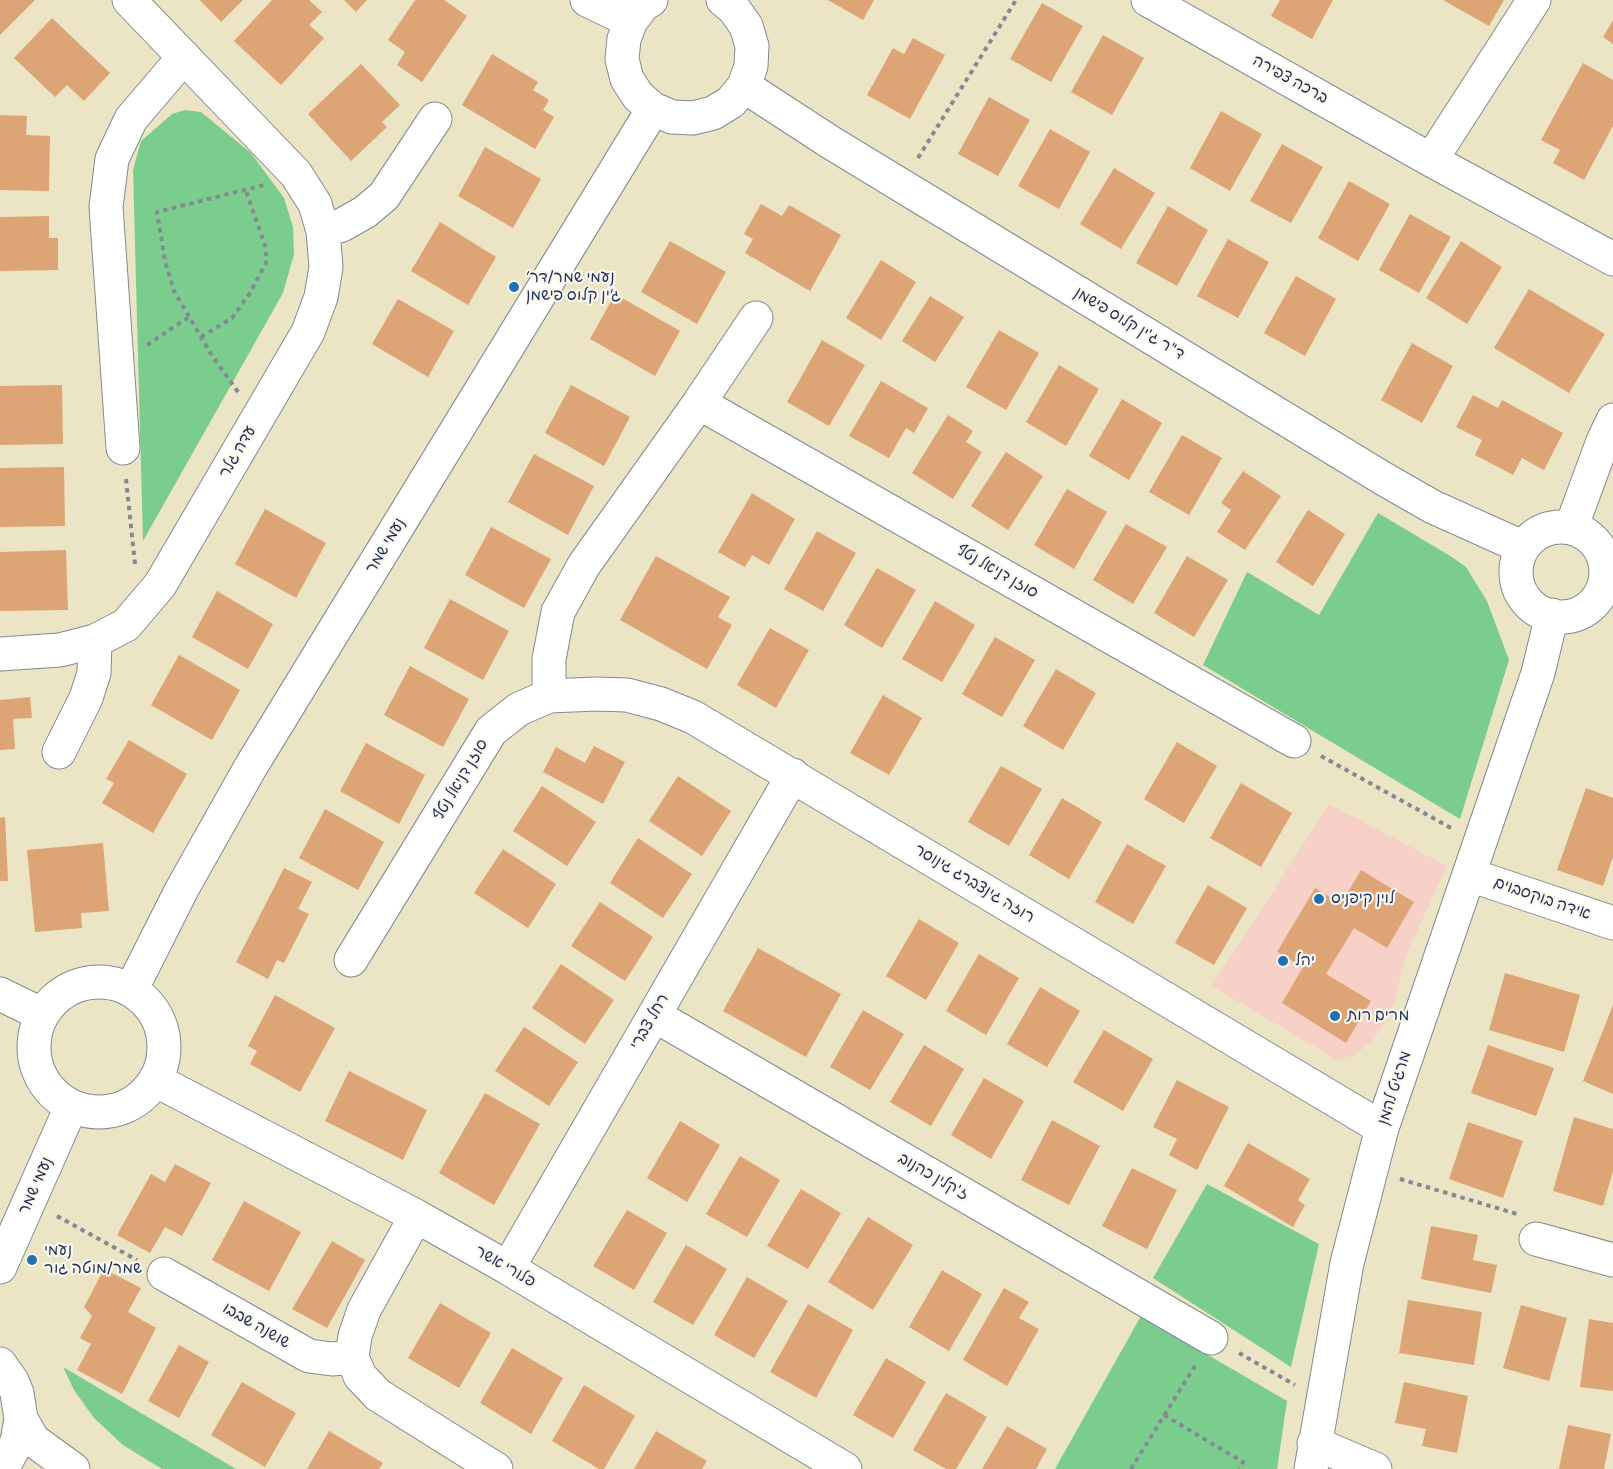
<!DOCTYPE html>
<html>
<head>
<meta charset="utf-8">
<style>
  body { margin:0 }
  canvas { display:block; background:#ebe4c5 }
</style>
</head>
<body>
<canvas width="1613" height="1469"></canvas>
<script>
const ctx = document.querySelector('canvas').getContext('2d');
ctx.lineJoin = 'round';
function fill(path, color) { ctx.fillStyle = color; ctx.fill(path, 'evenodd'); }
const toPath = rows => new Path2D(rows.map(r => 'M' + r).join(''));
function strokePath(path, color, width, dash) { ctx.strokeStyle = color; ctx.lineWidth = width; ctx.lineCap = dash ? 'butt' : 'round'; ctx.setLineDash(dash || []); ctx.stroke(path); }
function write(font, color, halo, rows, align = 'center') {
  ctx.font = font + ' Pangolin,"Playpen Sans Hebrew",sans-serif'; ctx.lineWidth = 4.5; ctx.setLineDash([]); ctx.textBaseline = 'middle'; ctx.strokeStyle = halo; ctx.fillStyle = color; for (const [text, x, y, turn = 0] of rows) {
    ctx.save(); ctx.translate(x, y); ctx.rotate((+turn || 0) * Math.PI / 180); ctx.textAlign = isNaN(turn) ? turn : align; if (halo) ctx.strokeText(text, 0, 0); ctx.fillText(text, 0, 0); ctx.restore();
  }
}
const built = toPath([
  [1329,804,1447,866,1411,944,1404,963,1394,1003,1382,1027,1371,1043,1354,1055,1337,1060,1212,986]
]);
const green = toPath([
  [185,110,201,112,251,153,284,198,293,227,294,254,283,293,143,541,133,170,141,141,172,114],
  [1378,513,1452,557,1466,567,1487,601,1509,660,1460,819,1203,665,1247,572,1319,615],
  [1207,1184,1319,1244,1291,1367,1153,1278],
  [1141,1316,1287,1401,1277,1469,1055,1469],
  [63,1367,236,1469,162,1469,123,1445,94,1418,74,1390]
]);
const building = toPath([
  [0,0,35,0,0,35],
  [200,0,243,0,221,22],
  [272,0,309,0,322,12,309,25,324,38,281,85,234,41],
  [344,0,367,0,356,12],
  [415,0,444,0,467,16,422,82,397,65,405,52,388,40],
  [828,0,874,0,863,20],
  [1280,0,1333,0,1312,39,1271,16],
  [1443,0,1504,0,1489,26],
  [1042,3,1083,26,1051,82,1010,59],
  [52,18,110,73,84,101,67,85,55,97,14,58],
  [1613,20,1613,44,1603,37],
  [1103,35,1144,58,1112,115,1071,92],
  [913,38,945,55,910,119,867,95,893,48,904,54],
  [492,54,538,82,533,90,549,100,543,110,554,117,535,149,462,105],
  [1583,63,1613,80,1613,126,1584,180,1553,163,1560,150,1541,140],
  [361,64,400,105,382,122,387,127,351,161,308,114],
  [989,97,1030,120,998,176,958,154],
  [1221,111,1262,134,1230,191,1190,168],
  [0,115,27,116,26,135,50,136,49,191,0,190],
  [1050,129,1090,152,1059,209,1018,186],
  [1282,144,1323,167,1291,223,1250,201],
  [485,147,541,179,513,228,458,196],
  [1114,168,1155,193,1121,249,1080,224],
  [1349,181,1390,204,1358,261,1318,238],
  [761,204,782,216,789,205,841,235,810,291,745,253,753,239,744,234],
  [1168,206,1208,230,1177,286,1136,263],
  [1410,214,1451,237,1419,293,1379,270],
  [49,216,49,238,58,238,58,270,0,271,0,217],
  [440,222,496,257,468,305,411,271],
  [1228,239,1269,262,1238,318,1197,296],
  [670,241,726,272,697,324,641,292],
  [1461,241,1502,267,1467,324,1426,298],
  [881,260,916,282,881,340,846,318],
  [1296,276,1336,299,1305,356,1264,333],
  [1529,289,1605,334,1569,393,1494,348],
  [615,294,680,331,655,376,590,339],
  [930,296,964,317,935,362,902,341],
  [398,299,454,331,428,377,372,344],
  [999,330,1039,353,1006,410,966,387],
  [822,340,865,365,829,426,787,402],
  [1412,343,1453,366,1422,423,1381,400],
  [1059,365,1099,389,1066,446,1026,422],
  [881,381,928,408,914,433,906,428,889,458,849,436],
  [62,385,63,444,0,445,0,386],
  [571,385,630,417,604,466,545,433],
  [1473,395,1498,408,1502,400,1563,433,1544,470,1522,458,1513,475,1475,455,1482,440,1456,427],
  [1122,399,1162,423,1129,480,1089,456],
  [948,415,973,431,966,442,982,452,953,499,912,473],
  [1182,435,1222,458,1189,515,1149,492],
  [1006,452,1043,476,1008,530,971,506],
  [534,454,594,486,568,535,508,502],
  [64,467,65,526,0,527,0,468],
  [1243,471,1281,496,1245,550,1217,532,1231,510,1221,503],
  [1067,489,1107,512,1074,569,1034,545],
  [752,493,795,519,769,565,752,555,745,567,718,552],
  [265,509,326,543,296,598,235,564],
  [1308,510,1345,534,1313,586,1276,562],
  [1126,524,1167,547,1133,604,1093,580],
  [491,527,551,559,524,608,465,575],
  [817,531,856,553,823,611,784,589],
  [66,550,68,610,0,611,0,552],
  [656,556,730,597,718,617,732,625,707,669,620,620],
  [1187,556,1228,580,1194,637,1154,613],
  [877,568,916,590,882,648,844,625],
  [217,591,273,624,248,669,192,637],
  [450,599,509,631,483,680,424,648],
  [935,601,975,625,942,682,902,659],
  [770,628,809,650,776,708,737,685],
  [995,637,1035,660,1002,717,962,694],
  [179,655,240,690,212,740,151,705],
  [410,666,469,699,443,747,384,715],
  [1056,669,1096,693,1063,750,1023,726],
  [883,695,922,718,889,775,850,753],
  [30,697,32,718,13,719,15,749,0,750,0,700],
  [129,740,187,774,153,833,102,803,114,783,106,779],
  [1177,742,1217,766,1184,823,1144,799],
  [366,743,425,775,399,824,340,791],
  [594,746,625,762,603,804,543,772,556,747,585,763],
  [1001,766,1042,789,1009,846,968,822],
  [678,776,731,811,702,856,649,821],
  [1241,783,1292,813,1261,867,1210,838],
  [542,786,596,822,567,866,513,831],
  [1586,788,1613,798,1613,857,1603,886,1557,870],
  [1062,798,1102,822,1069,879,1029,855],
  [325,809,384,842,358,890,299,858],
  [5,817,8,881,0,881,0,818],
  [638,838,692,874,663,918,610,883],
  [103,843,109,911,81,913,82,928,35,932,27,850],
  [1127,844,1166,866,1133,924,1095,902],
  [503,849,556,884,528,928,474,893],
  [284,868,312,882,298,909,309,914,284,963,277,960,268,979,236,962],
  [1361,870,1414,902,1387,948,1354,928,1326,974,1371,1001,1346,1043,1282,1003,1303,967,1277,952,1315,888,1341,904],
  [1208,885,1247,908,1214,965,1175,943],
  [600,902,653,937,625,981,571,946],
  [919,919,959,943,926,1000,886,976],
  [758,948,841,994,806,1057,723,1011],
  [979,954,1019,978,986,1035,946,1011],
  [561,964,614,1000,585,1044,532,1008],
  [1505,973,1580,995,1564,1052,1489,1030],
  [1040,987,1080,1011,1047,1067,1007,1044],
  [275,995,335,1028,300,1092,250,1064,257,1051,248,1046],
  [1613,1005,1613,1094,1583,1081],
  [863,1010,904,1034,870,1090,830,1067],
  [524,1027,578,1062,549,1106,495,1071],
  [1104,1030,1153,1059,1123,1111,1073,1082],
  [924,1045,964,1069,931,1126,890,1102],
  [1488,1045,1554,1068,1536,1116,1471,1093],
  [349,1071,427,1110,403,1160,325,1121],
  [984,1078,1024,1101,991,1159,951,1135],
  [1177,1080,1229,1107,1197,1170,1169,1155,1177,1139,1153,1127],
  [485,1093,540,1124,494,1205,439,1173],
  [1574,1117,1613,1129,1613,1171,1603,1206,1553,1191],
  [1052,1120,1100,1146,1069,1205,1021,1180],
  [680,1121,720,1145,687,1202,647,1178],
  [1468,1122,1523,1141,1503,1198,1449,1179],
  [1248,1143,1310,1179,1298,1200,1305,1205,1293,1227,1224,1186],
  [740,1156,780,1180,747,1237,706,1214],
  [175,1164,211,1183,182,1236,165,1227,150,1253,117,1235,151,1174,165,1182],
  [1132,1168,1177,1190,1147,1249,1102,1226],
  [801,1189,841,1213,808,1269,767,1246],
  [244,1201,301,1232,269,1291,212,1260],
  [627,1210,667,1233,634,1290,593,1266],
  [868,1217,913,1245,873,1310,828,1282],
  [1431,1226,1478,1235,1473,1260,1497,1265,1491,1293,1421,1279],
  [332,1241,365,1260,327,1328,292,1309],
  [686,1245,727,1269,693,1325,653,1302],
  [104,1269,141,1288,128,1312,156,1328,122,1394,77,1370,91,1344,80,1338,92,1316,84,1307],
  [942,1270,982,1294,949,1351,909,1327],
  [747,1277,788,1301,754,1358,714,1335],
  [1004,1288,1029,1302,1019,1318,1039,1329,1007,1386,963,1360],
  [1408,1300,1482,1312,1474,1365,1399,1353],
  [440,1303,491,1333,459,1388,408,1358],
  [808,1304,853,1330,816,1398,770,1372],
  [1521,1305,1567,1318,1549,1381,1503,1368],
  [1589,1319,1613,1323,1613,1391,1580,1387],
  [179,1345,209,1362,179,1418,148,1401],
  [512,1348,563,1378,531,1434,480,1403],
  [886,1358,926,1382,893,1438,853,1415],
  [242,1382,296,1413,265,1467,211,1435],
  [1404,1382,1468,1396,1457,1453,1422,1446,1426,1429,1395,1423],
  [584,1385,635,1416,604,1469,599,1469,552,1441],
  [946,1393,987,1417,956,1469,946,1469,913,1450],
  [1568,1425,1611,1434,1604,1469,1559,1469],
  [1007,1426,1047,1449,1036,1469,982,1469],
  [329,1431,383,1463,379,1469,307,1469],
  [656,1431,707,1461,702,1469,634,1469]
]);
const path = toPath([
  [918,158,1016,0],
  [201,337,232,318,250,293,266,263,266,248,246,191],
  [147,345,189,317],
  [238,392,211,354,174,291,165,261,157,212,264,185],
  [126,479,135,564],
  [1321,756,1451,828],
  [1400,1179,1517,1214],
  [57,1216,137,1260],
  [1239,1353,1295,1385],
  [1164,1415,1243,1462,1239,1469],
  [1131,1469,1196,1364]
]);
const street = toPath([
  [587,0,631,21],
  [1148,0,1431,160,1613,259],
  [744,86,830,142,1384,479,1433,507,1522,547],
  [1431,160,1534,0],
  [323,231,342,225,365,212,384,196,435,119],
  [699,403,1294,741],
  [123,448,106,207,112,159,131,119,184,57],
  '1516 572a45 45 0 1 1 90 0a45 45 0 1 1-90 0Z',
  [1571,528,1603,441,1613,420],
  [0,654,60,650,95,641,126,625,160,585,308,332,321,297,326,267,323,231,315,204,296,174,129,0],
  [549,696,549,659,558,612,584,565,699,403,756,318],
  [59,752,86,698,94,673,95,641],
  [1470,875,1613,923],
  [351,960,491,731,519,709,549,696,596,694,627,695,661,704,693,717,1382,1128],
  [0,994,41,1014],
  [654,1015,1211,1338],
  [155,1080,416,1216,508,1268,845,1469],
  [416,1216,364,1310,355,1336,352,1357,360,1376,378,1395,496,1469],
  [1536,1239,1613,1260],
  [508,1268,793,775],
  [164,1274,309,1356,332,1359,352,1357],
  [1314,1443,1375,1469],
  [1311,1469,1347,1263,1382,1128,1538,673,1552,615]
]);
const secondary = toPath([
  [651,0,643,5,631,21,624,39,622,59,627,79,638,96,653,109,672,117,693,118,713,113,731,102,744,86,751,66,752,46,746,26,734,9,723,0],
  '34 1047a65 65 0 1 1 130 0a65 65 0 1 1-130 0Z',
  [131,990,182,889,250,768,653,109],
  [0,1267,71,1107],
  [0,1364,12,1381,17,1393,21,1419,17,1442,2,1469],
  [21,1419,33,1440,73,1469]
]);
const markers = [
  [514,287,6,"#1f6fb2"],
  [1319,899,6,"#1f6fb2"],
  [1283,961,6,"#1f6fb2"],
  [1335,1016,6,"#1f6fb2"],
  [32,1260,6,"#1f6fb2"]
];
const streetNames = [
  ["ברכה צפירה",1290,80,29],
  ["ד\"ר ג'ין קלוס פישמן",1129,324,31],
  ["עדה גלר",238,452,-60],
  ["נעמי שמר",386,546,-59],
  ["סוזן דניאל נטף",997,572,30],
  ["סוזן דניאל נטף",461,780,-59],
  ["רוזה גינצברג גינוסר",974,884,31],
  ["אידה בוקסבוים",1542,899,19],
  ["רחל צברי",650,1022,-60],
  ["מרגיט להמן",1395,1088,-72],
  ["ז'קלין כהנוב",933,1177,30],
  ["נעמי שמר",36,1186,-66],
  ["פלורי אשר",505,1267,30],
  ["שושנה שבבו",256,1326,30]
];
const poiNames = [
  ["נעמי שמר/דר׳",526,278],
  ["ג׳ין קלוס פישמן",526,296],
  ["לוין קיפניס",1331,899],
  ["יהל",1295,961],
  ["מרים רות",1347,1016],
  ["נעמי",44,1251],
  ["שמר/מוטה גור",44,1269]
];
fill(built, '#f7d1c7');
fill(green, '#7bcd8e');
fill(building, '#dda576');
strokePath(street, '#838a92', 35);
strokePath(secondary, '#838a92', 35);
strokePath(path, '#838a92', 4, [4.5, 4.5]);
strokePath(street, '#fff', 33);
strokePath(secondary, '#fff', 33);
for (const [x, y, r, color] of markers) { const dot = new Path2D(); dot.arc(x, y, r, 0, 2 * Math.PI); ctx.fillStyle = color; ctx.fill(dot); strokePath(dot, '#fbf7ec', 2); }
write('16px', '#1b2f5e', '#fbf7ec', streetNames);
write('16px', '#1b2f5e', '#fbf7ec', poiNames, 'left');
</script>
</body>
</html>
